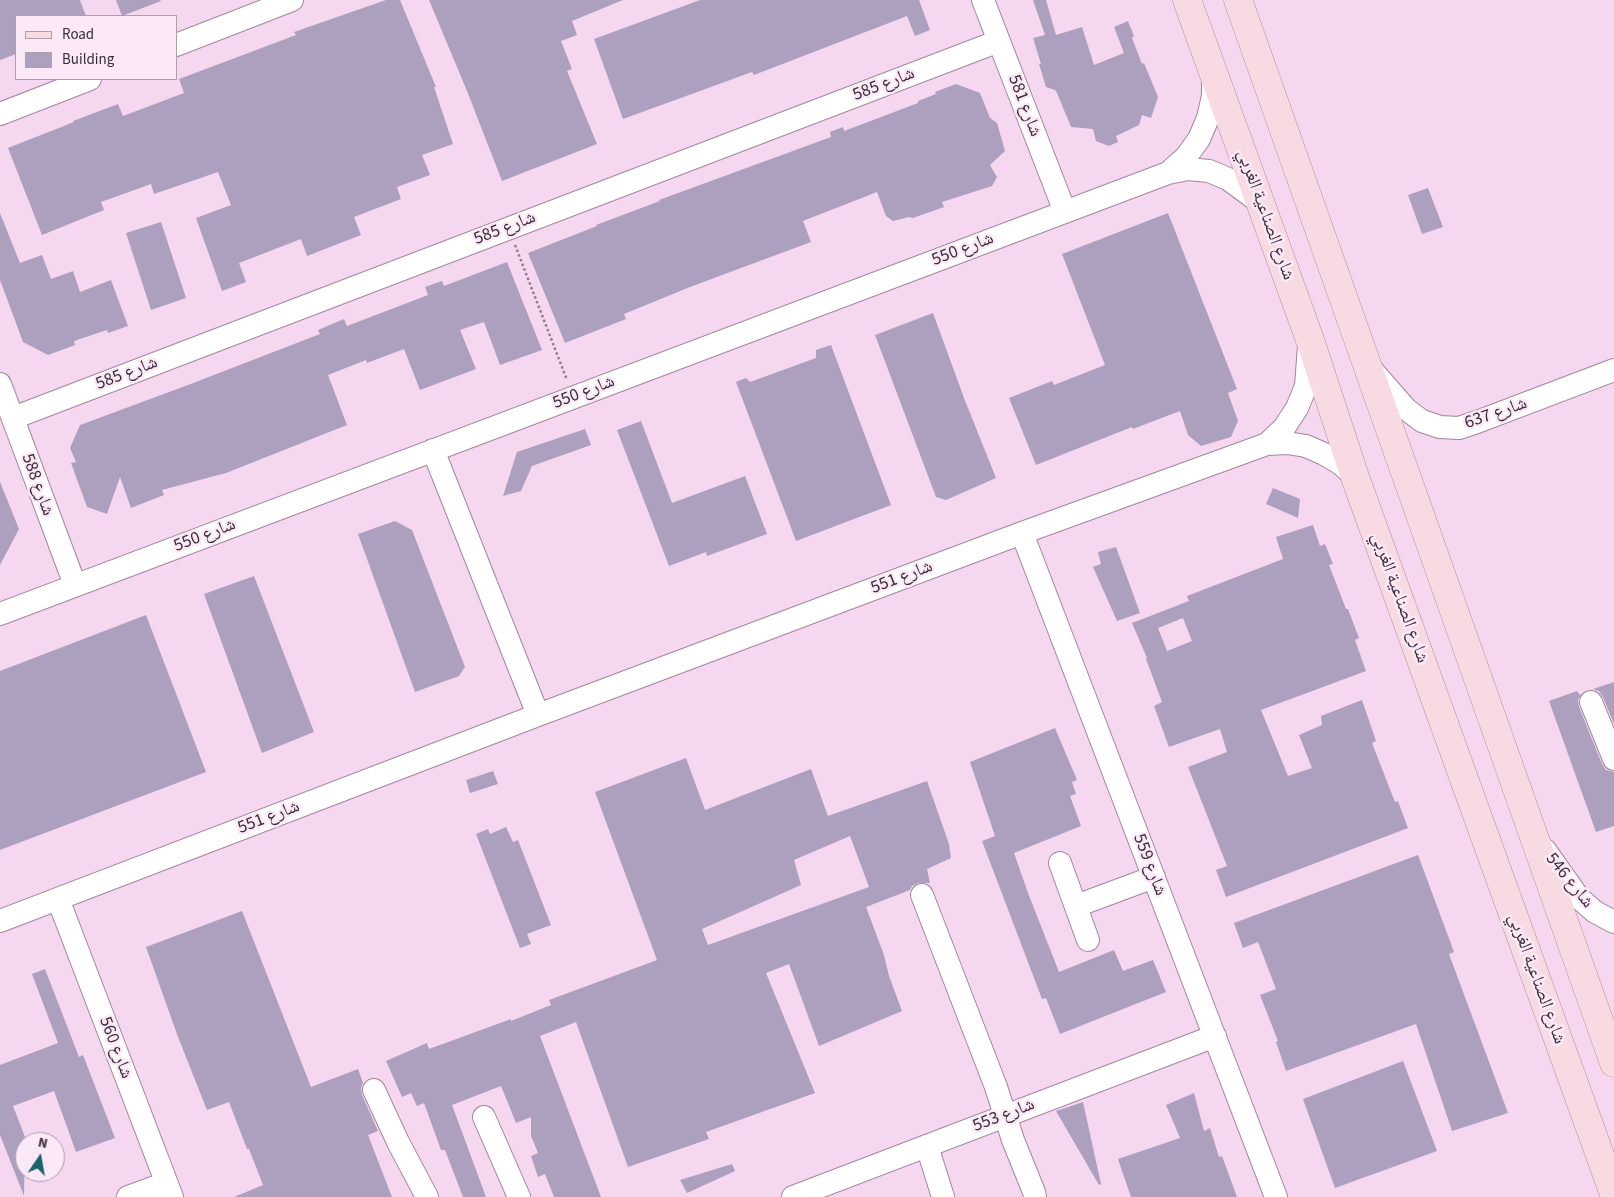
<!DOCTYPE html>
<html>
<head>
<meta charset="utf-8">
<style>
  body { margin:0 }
  #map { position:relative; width:1614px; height:1197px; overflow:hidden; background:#f6d7f0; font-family:"Source Sans 3",sans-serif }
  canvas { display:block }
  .legend { position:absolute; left:15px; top:15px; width:162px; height:65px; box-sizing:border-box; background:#fce9f8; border:1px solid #ae9eaa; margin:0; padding:6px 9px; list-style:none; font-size:15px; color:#382d36 }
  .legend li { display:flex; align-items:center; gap:10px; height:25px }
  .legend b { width:25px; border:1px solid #ae9eaa }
  .north { position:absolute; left:15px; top:1132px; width:50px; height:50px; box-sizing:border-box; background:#fce9f8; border:1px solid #ae9eaa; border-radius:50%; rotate:12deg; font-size:14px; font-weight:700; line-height:20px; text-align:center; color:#382d36 }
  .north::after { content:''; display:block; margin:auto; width:18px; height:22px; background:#18666c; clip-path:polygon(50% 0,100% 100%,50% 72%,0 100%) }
</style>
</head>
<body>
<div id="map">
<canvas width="1614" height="1197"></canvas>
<ul class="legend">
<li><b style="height:6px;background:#f8dae3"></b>Road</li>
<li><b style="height:14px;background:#ad9fbe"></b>Building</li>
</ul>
<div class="north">N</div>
</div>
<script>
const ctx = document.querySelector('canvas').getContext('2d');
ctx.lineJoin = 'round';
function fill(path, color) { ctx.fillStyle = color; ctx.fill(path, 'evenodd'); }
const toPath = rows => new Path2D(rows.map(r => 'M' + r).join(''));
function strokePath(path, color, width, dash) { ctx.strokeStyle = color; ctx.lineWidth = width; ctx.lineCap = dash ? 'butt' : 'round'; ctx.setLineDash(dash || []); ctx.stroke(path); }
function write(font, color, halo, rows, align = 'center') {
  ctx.font = font + ' "Source Sans 3","Noto Naskh Arabic",sans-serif'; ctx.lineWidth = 5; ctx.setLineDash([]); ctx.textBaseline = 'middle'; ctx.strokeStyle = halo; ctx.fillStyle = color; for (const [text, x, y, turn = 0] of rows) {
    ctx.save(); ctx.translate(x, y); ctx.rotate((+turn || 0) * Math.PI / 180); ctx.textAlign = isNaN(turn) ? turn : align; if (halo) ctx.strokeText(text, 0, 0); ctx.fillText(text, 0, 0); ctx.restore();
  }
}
const building = toPath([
  [0,0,80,0,86,16,16,16,16,54,0,60],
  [116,0,160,0,161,1,122,16],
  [386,0,400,0,436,87,434,87,453,144,422,155,430,175,397,187,401,199,354,217,361,235,307,256,301,239,239,263,246,282,222,291,196,218,231,205,218,172,154,194,151,184,101,202,104,210,42,235,8,148,74,122,73,121,118,104,123,116,184,93,179,79,296,35,294,32],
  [429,0,623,0,572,21,577,35,561,41,572,69,567,71,597,144,502,181,467,91],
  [700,0,919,0,930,30,915,36,907,16,754,75,752,72,623,119,594,39],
  [1033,0,1046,0,1056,35,1082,27,1094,65,1124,53,1114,27,1128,21,1134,36,1132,38,1142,64,1144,63,1158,97,1151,118,1142,115,1139,125,1116,136,1118,142,1109,146,1096,141,1093,129,1071,127,1057,93,1055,90,1046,87,1039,64,1041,64,1033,38,1045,35],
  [956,84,980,93,990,118,997,123,1005,151,990,165,997,177,992,186,942,202,944,207,913,218,909,217,893,221,886,216,877,192,803,221,811,242,690,287,624,314,626,319,565,343,528,253,597,226,596,225,660,201,659,200,831,137,830,132,843,127,844,131,918,103,918,101,936,94,935,92],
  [1428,188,1443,227,1422,234,1408,195],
  [0,213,20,263,42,255,51,279,73,271,80,292,111,280,128,326,108,333,107,330,74,341,75,345,48,355,23,342,0,280],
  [1168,213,1237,389,1228,393,1238,421,1231,437,1201,446,1188,435,1180,411,1133,429,1132,427,1036,465,1009,398,1052,381,1054,385,1105,365,1062,254],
  [161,222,186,298,151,310,126,233],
  [507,262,542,350,500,365,484,322,460,330,476,369,420,390,404,349,367,363,366,360,328,375,347,425,226,473,162,490,164,495,131,508,120,477,107,514,87,507,71,463,76,462,70,448,80,425,188,385,320,334,318,330,344,319,347,326,428,295,425,287,442,281,444,286],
  [933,313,964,398,996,478,946,500,936,497,875,335],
  [831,345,891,505,796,541,736,382,746,378,750,382,816,358,816,350],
  [641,421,672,503,745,476,767,534,707,556,706,552,669,566,617,430],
  [585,429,591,445,532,466,521,491,503,496,517,452],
  [0,482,19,529,0,565],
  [1273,488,1300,499,1298,518,1266,504],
  [395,521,412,530,465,667,459,676,415,692,358,534],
  [1313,525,1320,546,1325,544,1333,564,1329,565,1346,609,1348,609,1359,638,1355,640,1366,671,1261,710,1288,776,1312,768,1299,735,1322,725,1321,716,1362,700,1376,741,1372,743,1395,802,1398,801,1408,828,1226,897,1216,870,1227,866,1188,767,1227,752,1220,729,1169,747,1154,706,1162,702,1146,659,1147,658,1132,623,1189,601,1187,596,1283,559,1276,537],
  [1183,618,1192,641,1167,651,1158,628],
  [1116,547,1140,613,1117,621,1093,567,1101,564,1098,552],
  [254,576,314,732,262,753,204,594],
  [146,615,206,772,0,850,0,671],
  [1614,682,1614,724,1603,697,1599,691,1593,689],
  [1577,691,1579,694,1581,694,1578,700,1579,707,1602,764,1606,770,1614,772,1614,826,1596,832,1549,701],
  [1055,728,1077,780,1072,782,1076,794,1070,796,1081,826,1014,853,1028,893,1059,972,1114,950,1123,971,1153,960,1166,992,1060,1034,1046,998,1042,999,982,841,995,836,970,762],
  [686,758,705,810,811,769,828,816,927,781,949,844,951,858,927,869,930,883,918,883,912,886,910,890,866,907,884,955,889,976,902,1011,819,1046,789,964,766,973,815,1093,706,1132,709,1139,628,1167,576,1022,540,1036,601,1197,554,1197,545,1174,538,1177,531,1156,538,1153,531,1136,531,1117,516,1123,501,1086,452,1105,486,1197,463,1197,445,1150,441,1150,424,1103,417,1106,411,1093,402,1097,386,1061,427,1043,429,1049,511,1019,511,1021,551,1005,549,1000,657,960,595,792],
  [850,836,869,887,708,945,702,929,801,885,794,860],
  [493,771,498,784,470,793,466,780],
  [506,827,513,842,518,840,551,925,527,934,531,944,520,948,476,834,488,829,490,834],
  [1418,855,1454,952,1449,954,1508,1113,1452,1131,1416,1024,1286,1071,1276,1042,1278,1041,1260,995,1276,989,1258,942,1243,948,1234,923],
  [242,911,311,1087,358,1069,363,1083,361,1088,362,1095,378,1131,368,1135,392,1197,234,1197,263,1185,249,1149,247,1149,229,1102,207,1110,178,1037,146,947],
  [45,969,79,1057,83,1055,115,1138,76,1152,54,1091,13,1106,25,1137,24,1196,0,1135,0,1065,58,1043,32,974],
  [1403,1061,1437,1151,1335,1188,1303,1099],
  [1194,1093,1204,1131,1210,1128,1219,1157,1222,1156,1237,1197,1131,1197,1118,1159,1180,1138,1166,1105],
  [1083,1102,1101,1184,1099,1185,1056,1111],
  [732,1164,735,1171,687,1193,680,1180]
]);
const path = toPath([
  [515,245,567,380]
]);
const minor = toPath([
  [983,0,1065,212],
  [176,45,292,0],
  [0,114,90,79],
  [1168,173,1186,157,1199,139,1208,118,1213,96,1213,76],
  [1371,369,1406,409,1422,421,1440,427,1459,428,1477,422,1614,370],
  [0,384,75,585],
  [13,418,999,41],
  [1267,444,1284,428,1297,408,1306,386,1309,346],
  [433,450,538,715],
  [1022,533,1276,1197],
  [0,614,1168,173,1188,169,1209,171,1228,179,1262,204],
  [1591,702,1614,759],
  [1545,850,1579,898,1595,912,1614,922],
  [1060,863,1088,940],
  [922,895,996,1087,1013,1140,1034,1192,1035,1197],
  [58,899,172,1197],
  [1076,906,1154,877],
  [0,921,538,715,1022,533,1267,444,1287,443,1306,446,1324,454,1341,464,1355,477],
  [374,1090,398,1142,427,1197],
  [484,1117,519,1197],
  [927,1146,943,1197],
  [128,1197,166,1183],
  [793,1197,1215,1036]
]);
const major = toPath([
  [1187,0,1310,340,1355,477,1614,1194],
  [1238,0,1614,1063]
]);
const streetNames = [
  ["شارع 585",884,85,-21],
  ["شارع 581",1024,106,69],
  ["شارع الصناعية الغربي",1265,215,70],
  ["شارع 585",505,229,-21],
  ["شارع 550",963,250,-21],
  ["شارع 585",127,374,-21],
  ["شارع 550",584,393,-21],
  ["شارع 637",1496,414,-19],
  ["شارع 588",37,485,70],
  ["شارع 550",205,536,-21],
  ["شارع 551",902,578,-21],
  ["شارع الصناعية الغربي",1399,598,70],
  ["شارع 551",269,818,-21],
  ["شارع 559",1149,865,69],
  ["شارع 546",1569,881,51],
  ["شارع الصناعية الغربي",1536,979,70],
  ["شارع 560",115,1048,69],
  ["شارع 553",1004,1116,-21]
];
fill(building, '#ad9fbe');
strokePath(minor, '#a2869d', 24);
strokePath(major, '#b28e9b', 29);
strokePath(path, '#917d8d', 2.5, [2.5, 2.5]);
strokePath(minor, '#fff', 22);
strokePath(major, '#f8dae3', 28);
write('18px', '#382d36', '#fce9f8', streetNames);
</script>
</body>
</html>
